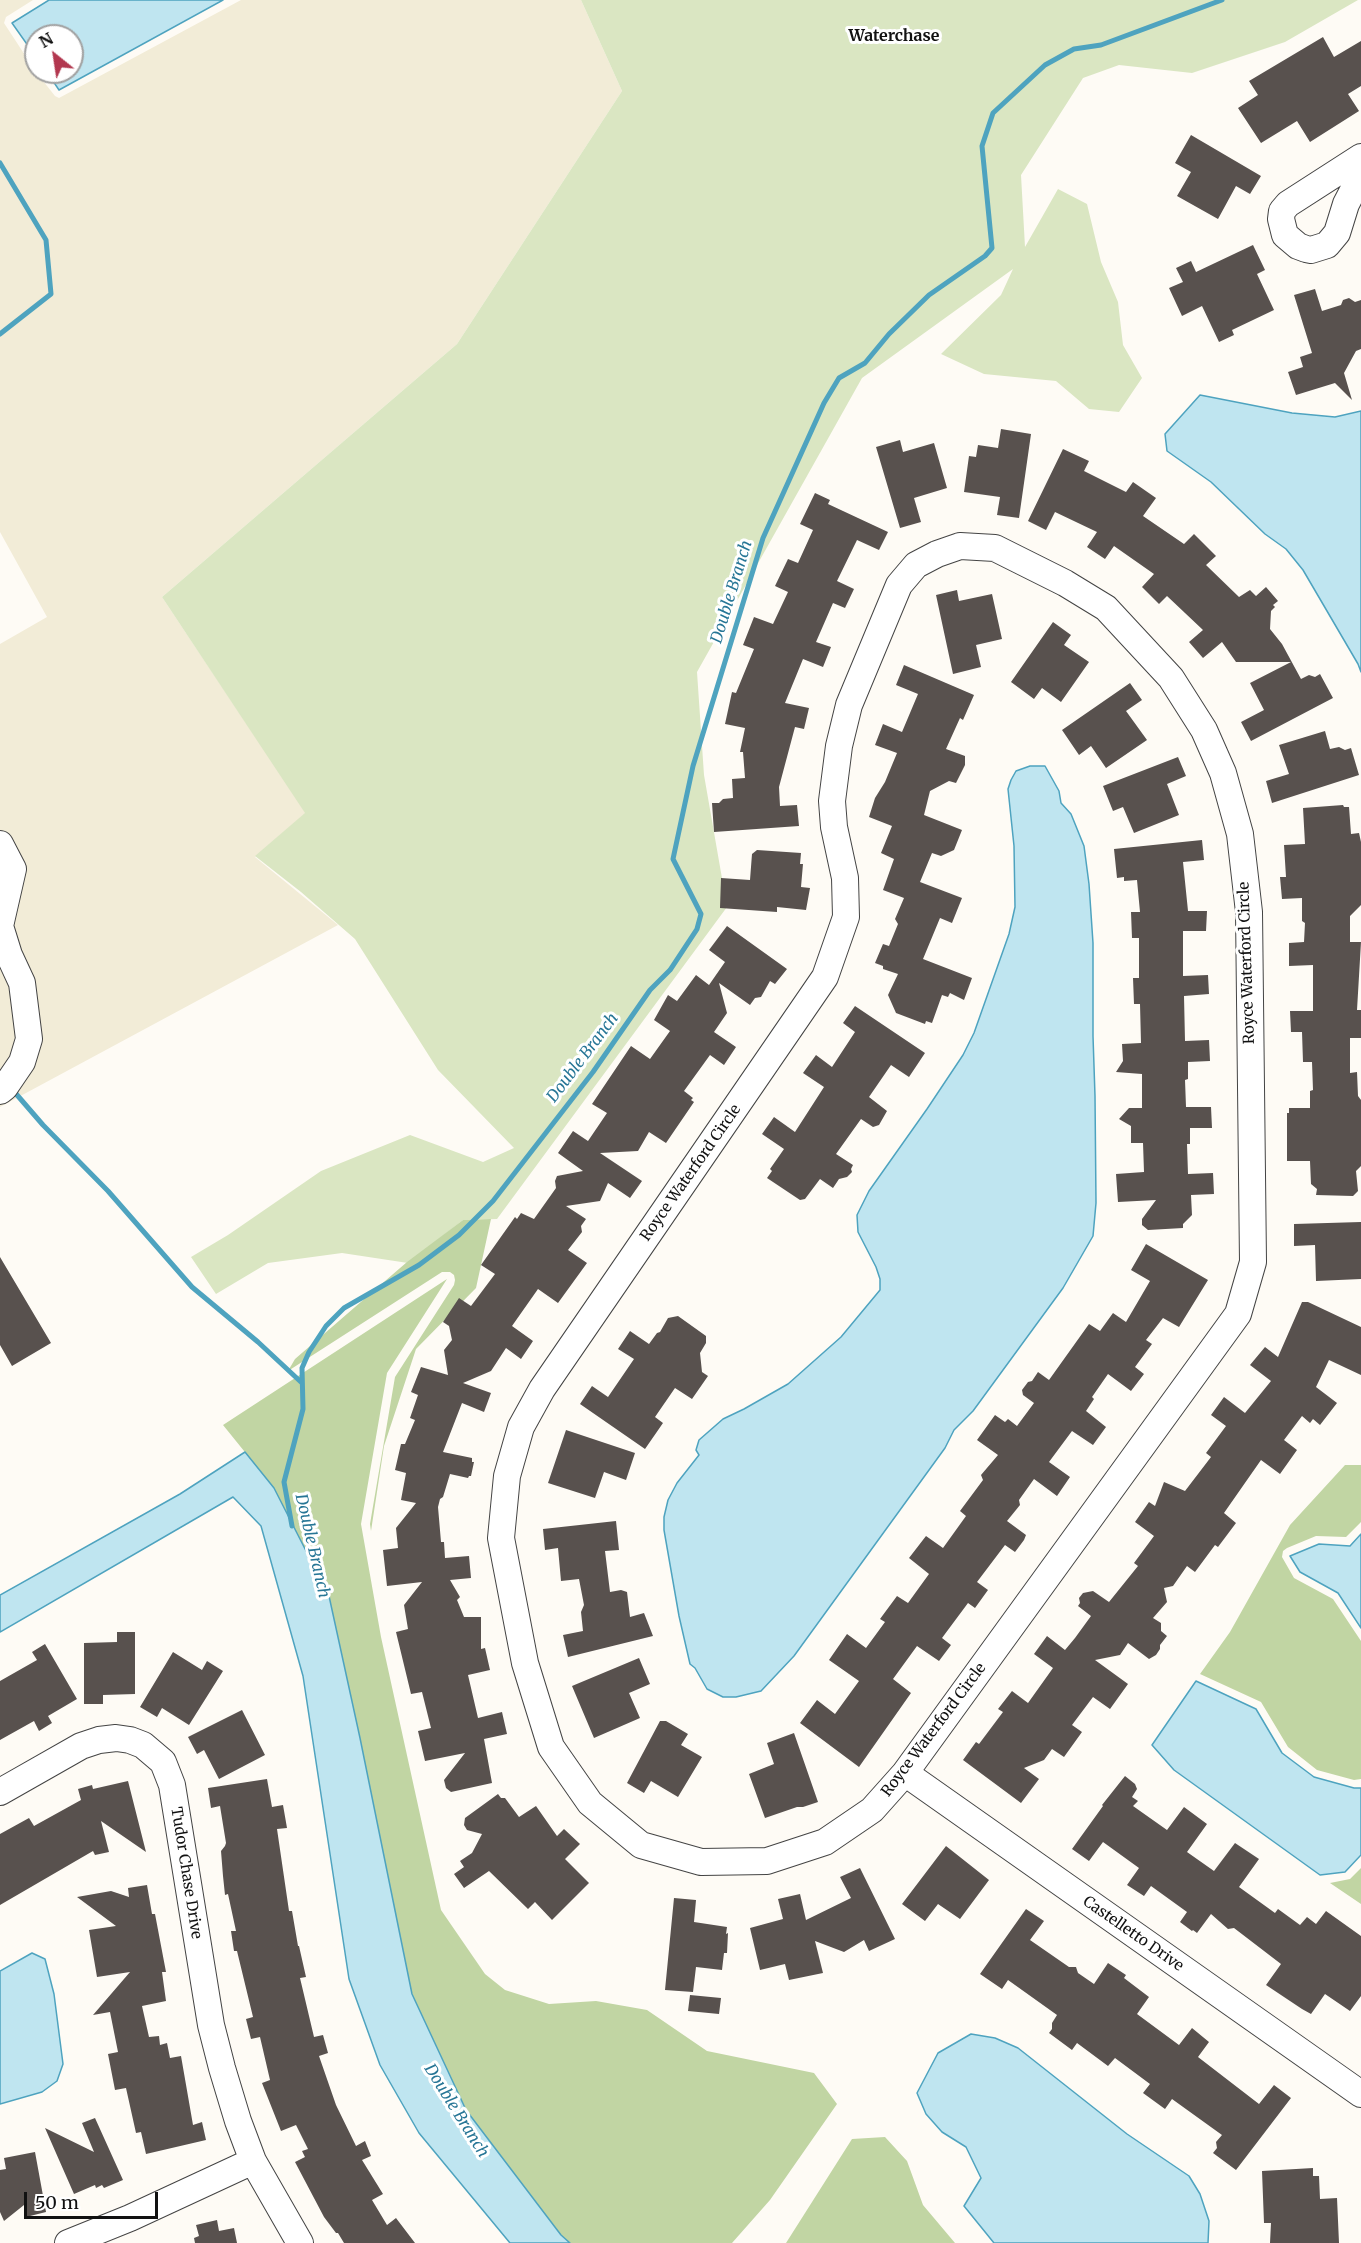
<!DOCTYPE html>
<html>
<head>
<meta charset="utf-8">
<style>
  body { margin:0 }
  #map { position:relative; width:1361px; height:2243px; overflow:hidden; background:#fefbf5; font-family:Merriweather,serif }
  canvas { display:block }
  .north { position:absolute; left:24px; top:24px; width:60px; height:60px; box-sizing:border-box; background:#fff; border:2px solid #a0a0a0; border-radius:50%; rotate:330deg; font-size:16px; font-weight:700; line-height:24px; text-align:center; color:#111 }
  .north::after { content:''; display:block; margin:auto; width:21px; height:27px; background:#b2374f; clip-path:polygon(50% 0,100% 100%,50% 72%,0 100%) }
  .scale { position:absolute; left:24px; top:2192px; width:134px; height:27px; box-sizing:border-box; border:3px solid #111; border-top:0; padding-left:8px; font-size:18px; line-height:21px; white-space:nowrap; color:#111; -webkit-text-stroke:4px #fff; paint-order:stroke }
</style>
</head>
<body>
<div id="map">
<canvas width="1361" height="2243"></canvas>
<div class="north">N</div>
<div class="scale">50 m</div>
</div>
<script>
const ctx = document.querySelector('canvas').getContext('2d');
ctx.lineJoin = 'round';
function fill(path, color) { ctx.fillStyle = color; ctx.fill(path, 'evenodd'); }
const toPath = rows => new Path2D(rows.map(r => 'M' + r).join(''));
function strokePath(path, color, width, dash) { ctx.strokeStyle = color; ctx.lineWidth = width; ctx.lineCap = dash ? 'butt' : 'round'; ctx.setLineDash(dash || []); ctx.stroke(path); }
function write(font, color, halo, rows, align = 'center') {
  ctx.font = font + ' Merriweather,serif'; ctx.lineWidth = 6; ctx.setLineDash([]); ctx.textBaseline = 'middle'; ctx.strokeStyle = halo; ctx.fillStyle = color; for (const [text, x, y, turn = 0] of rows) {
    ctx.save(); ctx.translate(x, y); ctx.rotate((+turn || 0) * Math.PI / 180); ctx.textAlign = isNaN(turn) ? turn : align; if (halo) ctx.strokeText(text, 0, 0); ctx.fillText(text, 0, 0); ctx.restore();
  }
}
const farmland = toPath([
  [0,0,33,0,6,17,4,23,36,72,55,96,59,98,241,0,581,0,622,91,457,344,162,597,306,813,255,857,338,925,0,1107,0,644,47,617,0,532]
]);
const green = toPath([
  [581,0,1358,0,1285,42,1192,73,1119,65,1083,78,1021,175,1025,247,1058,189,1087,204,1101,262,1118,302,1123,345,1142,378,1119,412,1089,409,1056,381,984,374,941,354,1001,295,1013,269,862,378,697,672,704,775,727,907,497,1219,463,1220,408,1263,342,1253,268,1263,216,1294,191,1257,228,1235,321,1171,410,1135,483,1162,514,1148,438,1070,355,939,301,892,255,856,305,813,162,597,457,344,622,91]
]);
const forest = toPath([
  [491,1219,476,1288,416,1349,384,1446,371,1531,370,1524,395,1377,454,1285,455,1280,454,1275,450,1272,442,1272,288,1371,295,1359,407,1262,463,1220],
  [447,1279,387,1373,361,1524,381,1637,441,1910,485,1974,505,1990,549,2004,596,2001,647,2010,707,2051,814,2073,837,2104,770,2200,732,2243,570,2243,561,2235,466,2110,412,1994,360,1738,274,1488,223,1425],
  [1345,1465,1361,1465,1361,1522,1346,1537,1316,1536,1287,1548,1283,1551,1282,1557,1294,1578,1333,1599,1361,1641,1361,1779,1354,1780,1317,1770,1288,1747,1261,1702,1200,1674,1230,1632,1290,1525],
  [1361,1868,1361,1904,1330,1883,1350,1879],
  [885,2137,907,2161,923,2205,955,2243,786,2243,852,2139]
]);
const water = toPath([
  [49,0,223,0,59,90,47,72,72,72,72,36,36,36,36,57,12,23,49,0],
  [1200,395,1292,413,1335,417,1361,411,1361,672,1358,664,1303,570,1286,549,1265,534,1211,482,1167,451,1165,434,1200,395],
  [1030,766,1045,766,1059,791,1061,803,1071,814,1084,846,1089,884,1093,943,1093,1036,1095,1096,1096,1203,1093,1236,1063,1288,973,1411,954,1430,945,1448,794,1656,761,1691,736,1697,723,1697,707,1689,695,1668,690,1664,679,1616,664,1530,664,1517,668,1500,677,1483,699,1455,696,1450,699,1440,723,1419,744,1409,788,1384,841,1337,880,1290,880,1279,876,1267,858,1232,857,1215,869,1191,927,1109,963,1055,974,1033,1009,934,1015,907,1014,846,1008,789,1011,780,1016,771,1030,766],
  [245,1452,274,1488,329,1596,360,1738,412,1994,466,2110,561,2235,570,2243,510,2243,419,2133,380,2065,349,1979,303,1676,261,1526,233,1497,0,1632,0,1595,180,1494,245,1452],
  [1361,1534,1361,1628,1338,1593,1300,1572,1290,1556,1319,1544,1350,1546,1361,1534],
  [1196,1681,1256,1709,1282,1753,1314,1777,1354,1788,1361,1788,1361,1855,1345,1872,1320,1875,1174,1770,1152,1745,1196,1681],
  [32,1953,45,1959,54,1994,63,2064,57,2081,42,2092,0,2104,0,1971,32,1953],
  [971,2034,995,2038,1018,2048,1127,2134,1189,2176,1200,2194,1209,2221,1208,2243,994,2243,964,2206,981,2178,966,2147,942,2132,926,2114,917,2093,938,2053,971,2034]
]);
const stream = toPath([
  [0,163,46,240,51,294,0,334],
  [11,1088,43,1125,108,1191,192,1287,258,1342,302,1383],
  [292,1526,284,1482,303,1409,302,1368,309,1352,326,1326,344,1308,419,1265,459,1235,493,1201,593,1072,650,990,670,970,697,929,701,914,673,859,693,766,763,538,824,403,839,378,865,363,889,334,929,295,985,256,992,248,982,146,993,113,1045,65,1074,49,1101,45,1222,0]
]);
const building = toPath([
  [1323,37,1334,57,1361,41,1361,86,1348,94,1359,111,1310,142,1297,121,1261,143,1238,108,1258,95,1249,81],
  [1191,135,1261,176,1250,194,1236,186,1218,219,1177,196,1191,172,1175,163],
  [1253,245,1265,270,1257,274,1274,310,1232,330,1234,335,1219,342,1202,306,1182,316,1169,288,1183,282,1176,268,1191,261,1196,272],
  [1315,289,1322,311,1341,305,1343,300,1349,298,1355,302,1361,300,1361,349,1356,351,1344,373,1352,400,1335,383,1296,395,1288,372,1303,367,1300,357,1312,353,1294,295],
  [1001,429,1031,434,1019,518,997,515,1000,497,964,492,969,456,976,457,978,445,998,448],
  [900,440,903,452,934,443,947,488,914,498,921,522,900,528,876,447],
  [1063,449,1089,461,1084,471,1126,492,1133,482,1156,498,1143,516,1184,544,1194,534,1216,556,1206,565,1239,597,1250,590,1256,596,1266,587,1278,601,1273,605,1275,607,1271,611,1270,629,1282,644,1301,679,1309,675,1315,677,1320,674,1333,698,1251,741,1241,722,1264,710,1250,683,1291,662,1236,662,1222,642,1203,658,1189,642,1203,630,1167,596,1159,604,1142,587,1154,574,1114,546,1105,559,1087,547,1097,532,1055,512,1046,530,1028,521],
  [815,493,830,500,828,504,888,532,879,550,857,540,837,581,854,589,845,608,833,603,816,642,831,647,823,667,803,659,785,703,809,708,804,729,795,727,779,787,780,806,797,805,799,826,714,832,712,803,719,803,723,799,733,798,732,779,745,778,743,752,740,752,745,728,725,724,732,692,736,693,754,649,743,645,754,617,773,624,788,592,775,586,788,559,798,563,813,530,800,524],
  [957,590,959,601,992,594,1002,639,976,645,981,667,953,674,936,595],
  [1053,622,1071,635,1064,645,1089,662,1061,702,1042,688,1034,699,1011,682],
  [904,665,974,695,963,720,960,718,946,749,965,756,965,765,956,783,949,781,930,791,924,815,962,830,954,850,941,856,932,853,920,882,962,898,952,923,940,918,923,959,972,978,964,1000,950,993,948,997,942,995,932,1023,926,1021,925,1024,896,1013,888,995,898,974,883,969,883,966,875,963,883,944,889,946,898,924,895,919,904,898,883,890,894,859,881,853,892,826,869,817,875,798,885,782,897,753,875,745,883,724,902,732,918,694,896,685],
  [1130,683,1142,700,1126,711,1147,740,1106,768,1091,746,1079,755,1062,730],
  [1325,731,1330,749,1339,747,1345,750,1351,748,1359,775,1272,803,1266,781,1289,774,1279,745],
  [1178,757,1186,776,1167,784,1179,815,1134,833,1123,807,1113,811,1103,786],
  [1343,805,1344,807,1349,807,1351,834,1359,833,1361,842,1361,905,1350,916,1350,942,1361,942,1357,1010,1361,1010,1361,1038,1350,1038,1350,1073,1357,1072,1358,1096,1361,1100,1361,1166,1356,1171,1358,1191,1353,1196,1316,1195,1317,1189,1311,1184,1310,1161,1287,1161,1287,1113,1289,1113,1289,1108,1310,1108,1310,1091,1313,1090,1312,1062,1303,1062,1302,1032,1291,1032,1290,1011,1313,1011,1313,965,1289,966,1289,943,1304,942,1305,923,1302,921,1302,898,1282,899,1280,877,1286,877,1284,845,1305,844,1303,808],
  [1202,840,1204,860,1183,862,1188,911,1207,911,1206,931,1183,931,1183,976,1208,975,1209,994,1184,996,1185,1041,1209,1040,1210,1061,1188,1062,1188,1079,1185,1080,1186,1107,1211,1107,1212,1128,1190,1128,1190,1144,1187,1144,1188,1174,1213,1173,1214,1194,1191,1195,1192,1215,1183,1224,1183,1228,1148,1230,1142,1225,1142,1219,1156,1200,1118,1202,1116,1174,1144,1172,1143,1143,1131,1143,1131,1126,1119,1119,1129,1108,1142,1108,1142,1074,1116,1072,1123,1061,1122,1044,1141,1043,1140,1004,1134,1004,1133,978,1139,978,1139,938,1132,938,1131,912,1140,912,1137,880,1124,881,1124,877,1117,878,1114,849],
  [757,850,801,853,800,864,803,864,801,887,810,888,806,910,777,907,777,912,720,908,721,878,750,880,752,854],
  [727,926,787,969,775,984,770,981,761,997,755,998,750,1005,719,983,727,1013,714,1032,736,1047,724,1065,710,1055,684,1091,693,1098,691,1100,694,1102,666,1143,649,1132,638,1151,600,1153,642,1181,630,1198,608,1183,600,1201,566,1206,586,1219,581,1226,582,1232,568,1250,587,1263,558,1303,538,1289,512,1326,533,1341,521,1359,506,1348,491,1371,463,1383,491,1393,484,1412,462,1403,443,1452,472,1458,472,1462,474,1462,471,1476,469,1476,468,1478,450,1474,443,1497,440,1499,438,1507,441,1542,444,1542,445,1558,469,1556,471,1578,450,1580,460,1597,457,1600,464,1617,481,1617,481,1649,485,1648,490,1670,468,1675,478,1718,502,1712,507,1734,484,1739,492,1783,451,1792,446,1788,444,1780,465,1753,425,1761,418,1731,431,1728,422,1692,411,1694,396,1632,408,1629,404,1605,422,1582,387,1586,383,1550,398,1548,396,1528,416,1503,401,1500,406,1473,395,1470,401,1444,405,1444,415,1420,410,1418,418,1395,411,1392,421,1367,448,1375,444,1350,452,1340,449,1326,443,1322,459,1298,471,1306,495,1274,481,1265,515,1217,517,1219,521,1213,534,1219,556,1188,555,1181,557,1176,583,1171,558,1153,573,1131,588,1141,607,1113,592,1104,631,1046,650,1059,670,1031,654,1020,668,995,677,1001,696,975,709,985,725,962,709,950],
  [855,1006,925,1053,909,1077,891,1065,869,1097,887,1111,879,1125,873,1127,861,1119,836,1154,853,1165,851,1169,852,1172,847,1177,839,1179,833,1188,820,1179,805,1199,800,1200,767,1178,772,1171,770,1169,784,1149,762,1134,774,1117,795,1132,824,1087,803,1073,816,1055,832,1067,855,1032,843,1023],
  [1361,1222,1361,1279,1316,1281,1315,1245,1294,1246,1294,1224],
  [1146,1244,1208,1280,1179,1327,1163,1318,1146,1340,1152,1344,1135,1367,1144,1374,1131,1391,1108,1374,1092,1397,1094,1399,1086,1411,1106,1427,1093,1445,1072,1431,1049,1462,1070,1477,1057,1496,1034,1479,1019,1500,1020,1505,1007,1521,1026,1535,1024,1540,1015,1552,1005,1545,977,1582,988,1590,975,1608,968,1603,942,1638,951,1645,939,1661,917,1646,893,1679,911,1693,859,1767,800,1723,817,1700,835,1714,859,1681,829,1660,847,1634,866,1648,885,1622,880,1619,897,1596,908,1603,929,1574,909,1558,926,1536,943,1548,966,1516,960,1511,983,1480,981,1475,998,1455,977,1440,995,1415,1005,1422,1008,1419,1017,1426,1034,1403,1023,1395,1022,1390,1028,1382,1032,1381,1038,1372,1049,1380,1089,1324,1100,1331,1113,1313,1126,1322,1150,1281,1131,1270],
  [0,1257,51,1343,12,1366,0,1345],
  [1302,1302,1308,1302,1361,1327,1361,1375,1329,1360,1316,1387,1337,1403,1320,1425,1313,1419,1310,1423,1302,1416,1284,1440,1297,1450,1280,1474,1261,1460,1224,1513,1236,1523,1218,1547,1215,1545,1195,1572,1187,1566,1173,1586,1164,1588,1167,1602,1153,1618,1161,1623,1161,1631,1167,1636,1160,1645,1160,1649,1156,1655,1149,1659,1128,1643,1120,1655,1095,1660,1128,1684,1110,1709,1093,1697,1072,1725,1082,1732,1064,1757,1052,1749,1044,1760,1024,1768,1039,1779,1021,1803,963,1760,976,1742,979,1744,1003,1712,998,1709,1012,1691,1028,1703,1053,1668,1034,1654,1047,1636,1065,1650,1075,1638,1091,1616,1078,1606,1080,1603,1079,1598,1083,1593,1093,1591,1109,1602,1138,1566,1134,1563,1154,1536,1135,1522,1149,1502,1155,1506,1164,1482,1185,1491,1211,1457,1206,1453,1226,1426,1211,1415,1224,1397,1245,1413,1271,1381,1250,1365,1265,1347,1278,1357],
  [678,1316,706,1336,706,1343,700,1353,702,1372,708,1376,692,1399,675,1388,655,1417,663,1423,645,1449,580,1404,592,1386,608,1397,634,1359,618,1349,630,1331,649,1344,657,1333,660,1332,668,1318],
  [566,1430,635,1453,626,1480,604,1472,595,1498,548,1483],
  [616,1521,619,1550,605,1551,610,1592,621,1590,627,1592,630,1617,644,1613,653,1636,568,1657,563,1635,583,1631,581,1612,584,1605,579,1579,561,1581,558,1548,545,1550,543,1529],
  [117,1632,135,1632,135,1694,103,1695,103,1704,84,1704,84,1643,117,1642],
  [45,1644,77,1699,48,1716,52,1723,39,1731,34,1721,0,1740,0,1681,37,1660,32,1652],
  [173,1652,202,1670,207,1661,223,1671,189,1725,162,1708,157,1717,140,1707],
  [639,1658,650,1684,629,1693,640,1718,594,1738,572,1686],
  [242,1710,265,1755,219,1779,204,1750,197,1754,188,1737],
  [660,1721,666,1721,688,1734,681,1745,702,1757,678,1797,651,1781,644,1793,627,1783],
  [794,1733,818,1802,803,1807,797,1807,765,1818,749,1774,774,1764,767,1743],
  [1125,1776,1135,1784,1137,1789,1132,1797,1138,1801,1133,1806,1167,1830,1184,1807,1207,1824,1187,1852,1214,1871,1235,1843,1259,1859,1239,1887,1275,1913,1278,1909,1300,1925,1307,1917,1316,1924,1326,1911,1361,1936,1361,1996,1350,2011,1325,1994,1311,2014,1302,2009,1266,1985,1281,1964,1234,1928,1228,1929,1211,1914,1197,1933,1193,1930,1192,1931,1180,1922,1187,1912,1151,1886,1144,1896,1127,1885,1139,1868,1103,1842,1089,1861,1072,1849,1103,1806,1102,1805],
  [267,1779,272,1807,283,1805,287,1828,277,1829,289,1911,292,1911,298,1946,299,1946,306,1977,300,1978,314,2037,323,2035,328,2053,319,2056,336,2105,356,2146,365,2141,371,2156,362,2160,383,2194,372,2200,387,2225,396,2218,415,2243,344,2243,338,2233,336,2233,324,2217,295,2162,305,2157,302,2151,308,2149,296,2125,281,2131,262,2083,270,2080,260,2037,251,2039,246,2019,253,2017,237,1951,234,1951,231,1931,236,1931,228,1894,225,1895,223,1876,221,1851,225,1846,226,1843,220,1806,211,1808,208,1788],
  [128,1781,146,1852,101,1821,109,1852,95,1855,93,1851,0,1905,0,1834,29,1818,34,1826,81,1800,78,1789,92,1785,93,1789],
  [498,1794,501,1798,505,1798,519,1817,536,1806,557,1836,564,1829,580,1844,565,1859,589,1883,552,1920,535,1902,528,1909,489,1871,464,1888,454,1874,464,1867,460,1861,472,1853,482,1834,467,1830,464,1825,465,1818],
  [946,1846,989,1880,960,1919,938,1904,925,1921,902,1904],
  [860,1868,895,1939,869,1951,864,1940,844,1952,815,1941,823,1973,789,1980,785,1964,760,1970,750,1928,783,1919,778,1899,800,1894,806,1920,851,1898,840,1877],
  [147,1885,152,1914,155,1914,166,1972,162,1972,166,2001,142,2006,149,2037,159,2036,160,2045,167,2043,170,2058,181,2056,193,2125,202,2122,206,2140,146,2154,141,2132,136,2133,126,2088,115,2090,108,2054,118,2052,110,2012,93,2015,130,1972,97,1977,89,1930,116,1926,77,1897,111,1891,129,1897,128,1888],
  [674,1898,696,1900,694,1922,727,1927,726,1934,728,1933,727,1953,724,1953,722,1970,696,1967,693,1992,665,1990],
  [1026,1909,1044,1921,1030,1940,1069,1967,1076,1967,1078,1973,1094,1984,1108,1963,1126,1975,1124,1978,1149,1997,1137,2014,1179,2045,1192,2028,1209,2042,1198,2057,1259,2104,1274,2085,1291,2098,1236,2170,1213,2153,1217,2148,1216,2142,1222,2135,1172,2099,1165,2109,1143,2093,1150,2084,1115,2058,1108,2066,1077,2043,1072,2050,1049,2033,1052,2029,1052,2023,1057,2015,1008,1980,1002,1989,980,1974],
  [690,1995,721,1998,719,2014,688,2011],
  [95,2118,123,2180,104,2188,102,2185,96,2188,95,2185,74,2194,45,2128,94,2152,82,2123],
  [35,2152,46,2212,26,2217,24,2205,4,2221,0,2212,0,2170,6,2169,4,2158],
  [1313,2168,1313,2176,1319,2176,1320,2199,1337,2198,1339,2243,1270,2243,1271,2223,1264,2223,1262,2171],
  [217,2220,219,2231,234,2228,237,2243,195,2243,194,2238,199,2236,196,2225]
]);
const minor = toPath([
  [1361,157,1288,204,1282,211,1281,219,1285,235,1298,246,1306,249,1311,250,1327,245,1337,233,1346,204,1361,175],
  [960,546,995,548,1065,583,1106,608,1171,678,1204,730,1223,773,1240,834,1249,912,1253,1262,1238,1314,905,1773,872,1810,825,1842,767,1861,701,1862,641,1845,590,1803,551,1747,525,1663,501,1538,507,1476,521,1427,542,1389,825,977,846,917,845,878,834,827,832,801,839,746,849,705,899,585,916,565,937,554,960,546],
  [0,844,13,869,0,926,9,955,22,983,29,1039,22,1062,5,1087,0,1091],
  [905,1773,1361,2094],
  [0,1792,81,1746,99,1740,116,1738,130,1740,143,1745,163,1762,172,1785,211,2025,222,2068,238,2121,253,2161,300,2243],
  [68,2243,130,2218,253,2161]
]);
const streetNames = [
  ["Royce Waterford Circle",1247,963,-92],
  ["Royce Waterford Circle",691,1173,-55],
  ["Royce Waterford Circle",934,1730,-53],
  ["Tudor Chase Drive",186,1873,81],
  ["Castelletto Drive",1133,1934,35]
];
const neighbourhoodNames = [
  ["Waterchase",894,36]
];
const waterNames = [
  ["Double Branch",732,592,-73],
  ["Double Branch",583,1058,-53],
  ["Double Branch",312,1546,77],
  ["Double Branch",456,2111,58]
];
fill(farmland, '#f2ecd7');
fill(green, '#dae6c2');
fill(forest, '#c1d5a3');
fill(water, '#bfe5f0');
strokePath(water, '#4ea3bf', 1.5);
strokePath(stream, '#4ea3bf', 5);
fill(building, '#58514e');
strokePath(minor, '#444', 28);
strokePath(minor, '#fff', 26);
write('15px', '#111', '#fff', streetNames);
write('bold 16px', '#111', '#fff', neighbourhoodNames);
write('italic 16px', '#277696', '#fff', waterNames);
</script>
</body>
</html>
